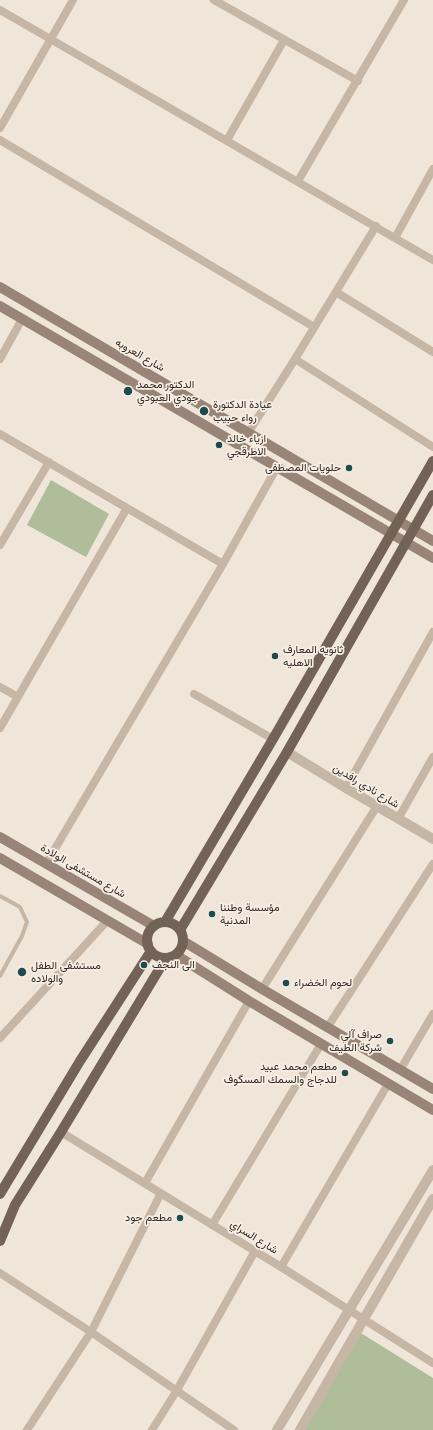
<!DOCTYPE html>
<html>
<head>
<meta charset="utf-8">
<style>
  body { margin:0 }
  canvas { display:block; background:#efe5d8 }
</style>
</head>
<body>
<canvas width="433" height="1430"></canvas>
<script>
const ctx = document.querySelector('canvas').getContext('2d');
ctx.lineJoin = 'round';
function fill(path, color) { ctx.fillStyle = color; ctx.fill(path, 'evenodd'); }
const toPath = rows => new Path2D(rows.map(r => 'M' + r).join(''));
function strokePath(path, color, width, dash) { ctx.strokeStyle = color; ctx.lineWidth = width; ctx.lineCap = dash ? 'butt' : 'round'; ctx.setLineDash(dash || []); ctx.stroke(path); }
function write(font, color, halo, rows, align = 'center') {
  ctx.font = font + ' Raleway,Vazirmatn,sans-serif'; ctx.lineWidth = 3.5; ctx.setLineDash([]); ctx.textBaseline = 'middle'; ctx.strokeStyle = halo; ctx.fillStyle = color; for (const [text, x, y, turn = 0] of rows) {
    ctx.save(); ctx.translate(x, y); ctx.rotate((+turn || 0) * Math.PI / 180); ctx.textAlign = isNaN(turn) ? turn : align; if (halo) ctx.strokeText(text, 0, 0); ctx.fillText(text, 0, 0); ctx.restore();
  }
}
const green = toPath([
  [51,480,109,514,86,557,27,525],
  [356,1330,433,1378,433,1430,302,1430]
]);
const service = toPath([
  [0,896,20,907,27,922,22,936,0,976]
]);
const minor = toPath([
  [214,0,358,81],
  [0,10,433,260],
  [0,128,73,0],
  [0,140,314,327],
  [227,140,284,40],
  [298,181,404,0],
  [395,238,433,169],
  [336,292,433,352],
  [0,359,22,319],
  [295,359,433,447],
  [248,433,295,359,376,226],
  [0,434,223,564],
  [0,545,49,462],
  [0,687,18,697],
  [194,694,273,739],
  [0,728,127,508],
  [346,788,433,632],
  [398,819,433,757],
  [46,864,223,564,277,467],
  [262,989,377,806],
  [327,1028,433,864],
  [0,1038,107,921],
  [400,1070,433,1014],
  [61,1132,281,1267,433,1363],
  [145,1183,249,1001],
  [212,1225,321,1044],
  [281,1267,388,1084],
  [0,1273,91,1332,234,1430],
  [27,1430,91,1332,161,1193],
  [152,1430,177,1390,255,1251]
]);
const tertiary = toPath([
  [287,752,346,788,433,839],
  [277,1430,433,1170],
  [300,1430,433,1199]
]);
const secondary = toPath([
  [0,287,433,541],
  [0,306,433,558],
  [0,837,154,926],
  [0,858,148,944],
  [183,941,262,989,433,1089],
  [176,955,249,1001,433,1110]
]);
const primary = toPath([
  [165,922,273,739,433,461],
  '147 940a18 18 0 1 1 36 0a18 18 0 1 1-36 0Z',
  [180,930,287,752,433,495],
  [0,1194,80,1061,151,951],
  [0,1241,15,1205,61,1132,166,958]
]);
const markers = [
  [128,391,5,"#1f4b50"],
  [204,411,5,"#1f4b50"],
  [219,445,4,"#1f4b50"],
  [349,468,4,"#1f4b50"],
  [275,656,4,"#1f4b50"],
  [212,914,4,"#1f4b50"],
  [144,965,4,"#1f4b50"],
  [22,972,5,"#1f4b50"],
  [286,983,4,"#1f4b50"],
  [390,1041,4,"#1f4b50"],
  [345,1073,4,"#1f4b50"],
  [180,1218,4,"#1f4b50"]
];
const streetNames = [
  ["شارع العروبه",140,355,30],
  ["شارع نادي رافدين",366,786,31],
  ["شارع مستشفى الولادة",83,871,30],
  ["شارع السراي",254,1237,32]
];
const poiNames = [
  ["الدكتور محمد",137,385],
  ["جودي العبودي",137,398],
  ["عيادة الدكتورة",213,405],
  ["رواء حبيب",213,418],
  ["ازياء خالد",227,439],
  ["الاطرقجي",227,452],
  ["حلويات المصطفى",341,468,"right"],
  ["ثانويه المعارف",283,650],
  ["الاهليه",283,663],
  ["مؤسسة وطننا",220,908],
  ["المدنية",220,921],
  ["الى النجف",152,965],
  ["مستشفى الطفل",31,966],
  ["والولاده",31,979],
  ["لحوم الخضراء",294,983],
  ["صراف آلي",382,1035,"right"],
  ["شركة الطيف",382,1048,"right"],
  ["مطعم محمد عبيد",337,1067,"right"],
  ["للدجاج والسمك المسگوف",337,1080,"right"],
  ["مطعم جود",172,1218,"right"]
];
fill(green, '#afbd9a');
strokePath(service, '#c6b6a5', 4);
strokePath(minor, '#c6b6a5', 8);
strokePath(tertiary, '#c6b6a5', 10);
strokePath(secondary, '#998577', 10);
strokePath(primary, '#736258', 10);
for (const [x, y, r, color] of markers) { const dot = new Path2D(); dot.arc(x, y, r, 0, 2 * Math.PI); ctx.fillStyle = color; ctx.fill(dot); strokePath(dot, '#f7efe4', 1.5); }
write('11px', '#322a26', '#f7efe4', streetNames);
write('11px', '#322a26', '#f7efe4', poiNames, 'left');
</script>
</body>
</html>
